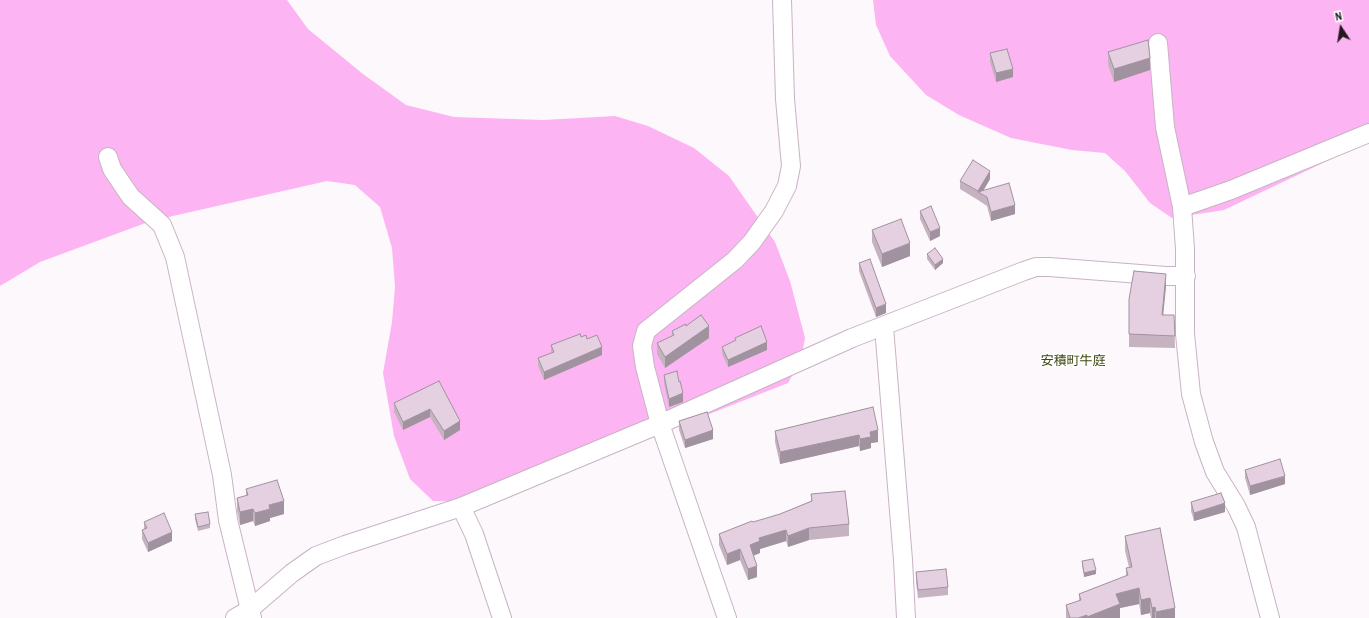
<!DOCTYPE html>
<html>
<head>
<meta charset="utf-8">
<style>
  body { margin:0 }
  #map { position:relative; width:1369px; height:618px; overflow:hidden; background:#fdf8fc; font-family:"Archivo Narrow",sans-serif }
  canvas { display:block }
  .north { position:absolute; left:1321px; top:8px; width:40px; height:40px; -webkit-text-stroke:3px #fff; paint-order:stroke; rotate:348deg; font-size:11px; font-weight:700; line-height:16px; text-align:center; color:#221a21 }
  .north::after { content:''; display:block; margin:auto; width:14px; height:18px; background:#221a21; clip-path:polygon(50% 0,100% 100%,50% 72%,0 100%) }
</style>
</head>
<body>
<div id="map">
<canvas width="1369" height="618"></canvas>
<div class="north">N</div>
</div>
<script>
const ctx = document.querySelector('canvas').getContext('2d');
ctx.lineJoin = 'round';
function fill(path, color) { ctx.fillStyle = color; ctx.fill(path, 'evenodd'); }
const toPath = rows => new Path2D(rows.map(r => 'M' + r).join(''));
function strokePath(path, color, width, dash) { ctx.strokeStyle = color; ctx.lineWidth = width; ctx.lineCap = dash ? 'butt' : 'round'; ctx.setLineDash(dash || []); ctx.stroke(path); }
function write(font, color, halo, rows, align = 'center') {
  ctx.font = font + ' "Archivo Narrow","Noto Sans JP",sans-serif'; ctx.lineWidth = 3.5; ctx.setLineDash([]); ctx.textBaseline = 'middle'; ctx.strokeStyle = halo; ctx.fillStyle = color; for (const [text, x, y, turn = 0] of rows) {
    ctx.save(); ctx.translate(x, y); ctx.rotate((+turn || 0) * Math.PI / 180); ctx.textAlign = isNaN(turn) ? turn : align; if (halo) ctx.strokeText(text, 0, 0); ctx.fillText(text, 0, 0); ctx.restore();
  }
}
const green = toPath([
  [0,0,287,0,308,29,363,74,406,105,454,117,543,120,615,116,648,126,694,148,729,176,775,242,790,281,805,338,801,360,788,383,529,485,472,502,433,501,410,479,394,436,383,373,392,322,395,287,392,248,380,207,355,185,327,181,151,221,40,262,0,286],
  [873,0,1369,0,1369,141,1224,210,1172,218,1150,203,1125,171,1105,153,1072,150,1011,138,959,115,926,95,890,56,876,25]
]);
const minor = toPath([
  [1158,43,1165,127,1182,207,1185,249,1185,334,1191,394,1204,442,1215,472,1236,506,1246,527,1270,618],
  [108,157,112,169,124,187,131,197,162,225,175,257,222,475,228,520,252,618],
  [1182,207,1231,190,1369,133],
  [884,327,903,560,906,618],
  [461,507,474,534,502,618],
  [235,618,249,610,292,573,316,556,345,545,461,507,660,424,852,338,1024,271,1036,267,1049,267,1166,276,1186,276],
  [727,618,660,424,645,367,642,346,646,331,651,327,735,260,752,242,774,211,787,186,791,166,785,99,782,0]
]);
const wall = toPath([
  [1108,52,1150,70,1114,82,1108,65],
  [990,53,1013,77,996,82,990,62],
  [990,179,984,190,1015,214,991,221,987,206,978,200,978,199,978,200,960,189,960,181],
  [920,211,940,236,930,241,920,219],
  [872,230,910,256,882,267,872,242],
  [927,254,943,263,935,270,927,259],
  [859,263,886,313,876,317,859,271],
  [1166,286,1163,315,1174,315,1175,348,1129,347,1129,299],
  [672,331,709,338,665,368,657,354,657,343,672,336],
  [581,337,587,339,602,355,544,380,538,366,538,358,551,353,551,345],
  [735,338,767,350,728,367,722,354,722,347,735,341],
  [664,375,679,382,683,402,669,407,664,383],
  [439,381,460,430,444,440,430,417,403,430,394,412,394,403],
  [873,407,878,442,871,443,871,448,860,451,859,446,780,464,775,442,775,431],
  [679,421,713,439,685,448,679,430],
  [1245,470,1285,484,1250,495,1245,478],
  [246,489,284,514,270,518,270,521,255,526,253,521,240,525,237,511,237,498,246,496],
  [811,494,849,524,849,536,809,540,788,547,786,541,760,549,760,553,753,556,757,577,748,580,740,560,727,565,719,545,719,534,780,514,811,501],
  [1191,502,1225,512,1194,521,1191,511],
  [195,514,210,524,210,528,198,531,195,519],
  [144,522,172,541,148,552,142,539,142,530,144,530],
  [1125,536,1175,618,1151,618,1150,613,1141,615,1139,604,1120,608,1120,618,1066,618,1066,605,1079,601,1079,594,1126,576,1126,568,1129,567,1125,551],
  [1082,561,1096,574,1084,577,1082,565],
  [916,572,948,587,948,595,918,598,916,581]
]);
const shadedWall = toPath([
  [1150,58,1150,70,1114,82,1114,69],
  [1013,69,1013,77,996,82,996,73],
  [990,171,990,179,981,194,978,192,978,200,978,191],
  [1015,205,1015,214,991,221,991,212],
  [940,228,940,236,930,241,930,232],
  [910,243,910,256,882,267,882,254],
  [943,259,943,263,935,270,935,265],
  [1166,274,1166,286,1162,327,1162,315],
  [886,304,886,313,876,317,876,308],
  [709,326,709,338,665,368,665,357],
  [767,342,767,350,728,367,728,360],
  [602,347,602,355,544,380,544,372],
  [683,393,683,402,669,407,669,399],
  [430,409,430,417,403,430,403,422],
  [460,421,460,430,444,440,444,431],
  [713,430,713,439,685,448,685,440],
  [878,430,878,442,871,443,871,448,860,451,860,439,870,432],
  [859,435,859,446,780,464,780,452],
  [1285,476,1285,484,1250,495,1250,486],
  [284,501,284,514,270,518,270,521,255,526,255,513,269,505],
  [1225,503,1225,512,1194,521,1194,513],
  [253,509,253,521,240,525,240,512],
  [809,528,809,540,788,547,788,536],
  [786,530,786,541,760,549,760,553,750,557,750,545,759,538],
  [172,532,172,541,148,552,148,543],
  [740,549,740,560,727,565,727,554],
  [757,566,757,577,748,580,748,569],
  [1096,570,1096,574,1084,577,1084,573],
  [1139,588,1139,604,1120,608,1120,618,1087,618,1087,617,1116,594],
  [1150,598,1150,613,1141,615,1141,600],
  [1155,607,1155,618,1152,618,1152,608],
  [1175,608,1175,618,1156,618,1156,612],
  [1087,615,1087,618,1078,618]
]);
const building = toPath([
  [1148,40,1150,58,1114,69,1108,52,1148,40],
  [1007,49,1013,69,996,73,990,53,1007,49],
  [973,160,990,171,978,191,960,181,973,160],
  [1009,183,1015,205,991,212,987,197,978,192,1009,183],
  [931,206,940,228,930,232,920,211,931,206],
  [901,219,910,243,882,254,872,230,901,219],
  [935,248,943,259,935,265,927,254,935,248],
  [870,259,886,304,876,308,859,263,870,259],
  [1134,271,1166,274,1162,315,1174,315,1175,336,1129,334,1129,299,1134,271],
  [701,315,709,326,665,357,657,343,674,335,672,331,686,324,686,326,701,315],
  [761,326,767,342,728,360,722,347,736,340,735,338,761,326],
  [580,334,581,337,586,335,587,339,597,335,602,347,544,372,538,358,554,352,551,345,580,334],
  [677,371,679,382,680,381,683,393,669,399,664,375,677,371],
  [439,381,460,421,444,431,430,409,403,422,394,403,439,381],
  [873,407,878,430,870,432,871,437,860,439,859,435,780,452,775,431,873,407],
  [707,412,713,430,685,440,679,421,707,412],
  [1280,459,1285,476,1250,486,1245,470,1280,459],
  [277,480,284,501,269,505,270,509,255,513,253,509,240,512,237,498,248,495,246,489,277,480],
  [845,491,849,524,809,528,788,536,786,530,759,538,760,541,750,545,757,566,748,569,740,549,727,554,719,534,752,521,753,522,780,514,812,501,811,494,845,491],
  [1221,493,1225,503,1194,513,1191,502,1221,493],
  [208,512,210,524,198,527,195,514,208,512],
  [164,513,172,532,148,543,142,530,147,528,144,522,164,513],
  [1160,528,1175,608,1156,612,1155,607,1152,608,1150,598,1141,600,1139,588,1116,594,1120,604,1087,617,1087,615,1078,618,1070,618,1066,605,1081,600,1079,594,1128,575,1126,568,1132,567,1125,536,1160,528],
  [1093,559,1096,570,1084,573,1082,561,1093,559],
  [946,569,948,587,918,590,916,572,946,569]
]);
const quarterNames = [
  ["安積町牛庭",1073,362]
];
fill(green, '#fcb4f3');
strokePath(minor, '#c8b3c5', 20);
strokePath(minor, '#fff', 18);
fill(wall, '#c5b3c2');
fill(shadedWall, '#a0929e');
fill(building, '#e5d0e2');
strokePath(building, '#a0929e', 1);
write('13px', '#3e4a11', '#fff', quarterNames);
</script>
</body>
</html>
